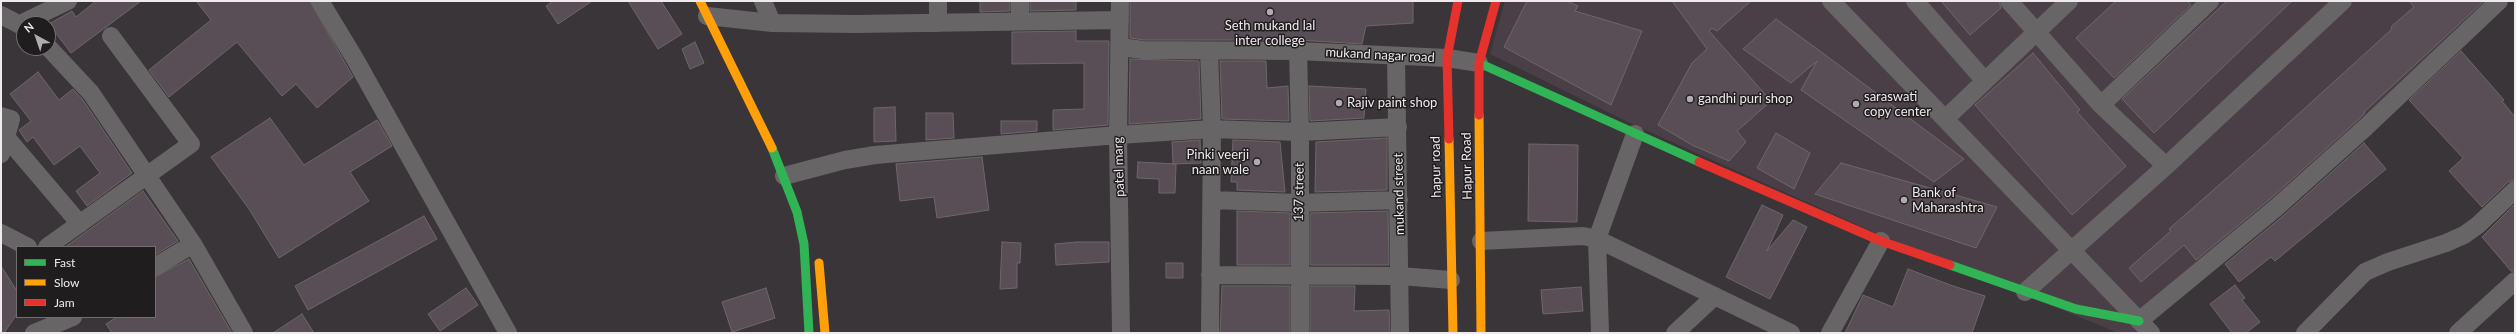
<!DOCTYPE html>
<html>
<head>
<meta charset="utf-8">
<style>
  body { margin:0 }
  #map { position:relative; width:2516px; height:334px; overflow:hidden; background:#3a3538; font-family:Lato,sans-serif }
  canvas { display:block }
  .frame { position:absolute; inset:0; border:2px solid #efeaed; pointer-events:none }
  .legend { position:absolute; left:16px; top:246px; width:140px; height:72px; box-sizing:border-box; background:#201d1f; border:1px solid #736f71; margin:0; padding:5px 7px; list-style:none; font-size:12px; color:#efeaed }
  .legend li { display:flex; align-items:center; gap:8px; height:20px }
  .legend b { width:20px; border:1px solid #736f71 }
  .north { position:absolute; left:16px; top:16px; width:40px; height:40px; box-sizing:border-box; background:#201d1f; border:1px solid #736f71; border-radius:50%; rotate:320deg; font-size:11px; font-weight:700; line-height:16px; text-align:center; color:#efeaed }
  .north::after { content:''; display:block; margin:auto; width:14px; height:18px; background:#b0abae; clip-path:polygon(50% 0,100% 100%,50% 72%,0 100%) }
</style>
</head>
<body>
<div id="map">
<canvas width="2516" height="334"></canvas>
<div class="frame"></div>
<ul class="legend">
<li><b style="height:5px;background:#30b455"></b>Fast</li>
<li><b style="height:5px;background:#ff9f0a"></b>Slow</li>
<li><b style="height:5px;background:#e5322d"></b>Jam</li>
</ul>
<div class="north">N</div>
</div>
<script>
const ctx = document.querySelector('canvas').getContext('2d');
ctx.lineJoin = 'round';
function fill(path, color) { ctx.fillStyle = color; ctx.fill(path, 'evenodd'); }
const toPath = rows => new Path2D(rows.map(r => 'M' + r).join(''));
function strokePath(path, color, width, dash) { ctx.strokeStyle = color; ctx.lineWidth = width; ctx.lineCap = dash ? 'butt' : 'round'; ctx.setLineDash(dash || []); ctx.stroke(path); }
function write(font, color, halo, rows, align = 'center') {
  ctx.font = font + ' Lato,sans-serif'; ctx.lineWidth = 3; ctx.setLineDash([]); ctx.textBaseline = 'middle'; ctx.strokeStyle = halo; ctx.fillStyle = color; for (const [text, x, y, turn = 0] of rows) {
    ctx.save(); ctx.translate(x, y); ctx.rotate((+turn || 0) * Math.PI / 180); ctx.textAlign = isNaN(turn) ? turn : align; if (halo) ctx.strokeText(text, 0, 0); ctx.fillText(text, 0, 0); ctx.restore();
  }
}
const built = toPath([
  [1505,1,2504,1,2134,333,2118,333,1869,230,1634,125,1490,54]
]);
const building = toPath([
  [96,1,141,1,71,53,49,24,72,11,76,17,96,1],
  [196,1,310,1,353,77,317,108,296,84,282,96,237,42,169,97,149,70,211,20,196,1],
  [553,1,592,1,558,24,546,6,553,1],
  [628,1,661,1,682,34,658,49,628,1],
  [980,1,1010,1,1010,11,980,12,980,1],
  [1030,1,1076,1,1076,10,1030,11,1030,1],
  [1130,1,1413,1,1413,23,1366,26,1362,44,1298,40,1144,40,1130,38,1130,1],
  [1527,1,1567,1,1578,6,1575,11,1642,31,1611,105,1504,47,1527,1],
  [1672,1,1751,1,1717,31,1712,28,1709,31,1771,101,1737,131,1746,142,1729,161,1692,145,1658,125,1692,63,1707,49,1672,1],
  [1941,1,1999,1,2001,8,1970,35,1941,1],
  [2116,1,2188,1,2191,5,2114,78,2076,38,2116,1],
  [2227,1,2292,1,2154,133,2122,99,2227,1],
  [2409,1,2484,1,2364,112,2365,113,2359,119,2270,199,2196,260,2184,245,2141,282,2129,268,2171,231,2169,229,2260,149,2392,29,2391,27,2414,7,2409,1],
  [1776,19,1824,54,1964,159,1934,182,1801,90,1817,61,1791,83,1743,49,1776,19],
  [1076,31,1076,41,1109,41,1108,125,1053,130,1053,110,1084,109,1084,63,1012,64,1012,32,1076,31],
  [695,42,704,63,690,69,682,49,695,42],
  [2461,51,2504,100,2502,101,2515,117,2515,180,2508,182,2482,207,2449,171,2463,158,2409,100,2461,51],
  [2033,53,2080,110,2077,112,2126,166,2072,215,1975,105,2033,53],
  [1130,59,1199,61,1201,119,1129,124,1130,59],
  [1220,61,1266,61,1267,88,1288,86,1289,121,1222,119,1220,61],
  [38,72,59,100,73,89,83,100,132,173,87,206,76,191,100,173,80,146,54,165,33,137,27,142,19,130,31,121,10,94,38,72],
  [1309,86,1366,89,1364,118,1310,121,1309,86],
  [895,107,896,141,874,142,874,108,895,107],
  [926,113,953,113,954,138,926,140,926,113],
  [270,118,304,165,377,120,392,146,350,172,369,201,279,258,249,209,211,157,270,118],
  [1001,121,1037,121,1037,131,1001,134,1001,121],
  [1776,133,1810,153,1794,189,1757,168,1776,133],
  [1387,138,1387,190,1315,192,1316,142,1387,138],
  [1200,140,1201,163,1173,164,1172,142,1200,140],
  [1233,140,1280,142,1285,192,1237,190,1237,182,1231,182,1233,140],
  [2364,143,2386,169,2275,261,2271,257,2239,282,2225,264,2284,215,2364,143],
  [1529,144,1578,145,1577,222,1528,221,1529,144],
  [982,157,989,210,937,218,934,197,900,201,896,164,982,157],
  [1138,162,1176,164,1175,193,1159,193,1159,179,1137,178,1138,162],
  [1841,163,1969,199,1997,207,1976,248,1815,194,1841,163],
  [143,191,178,241,155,255,155,247,65,247,143,191],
  [2515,204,2515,271,2511,271,2482,237,2515,204],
  [1762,205,1783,215,1767,251,1793,220,1807,227,1770,299,1726,277,1762,205],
  [1237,211,1290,213,1290,265,1237,265,1237,211],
  [1388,211,1389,265,1310,265,1310,213,1388,211],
  [424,216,437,239,308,310,295,286,424,216],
  [1002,242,1021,243,1020,263,1017,263,1017,288,1000,289,1002,242],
  [1077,242,1109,242,1109,262,1056,265,1055,244,1077,242],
  [189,259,232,333,112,333,106,324,117,317,155,317,155,277,189,259],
  [1166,263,1183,263,1183,278,1166,278,1166,263],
  [1,266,17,291,17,314,4,333,1,333,1,266],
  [1908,269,1953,286,1985,296,1972,333,1845,333,1863,295,1893,307,1908,269],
  [2235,285,2245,298,2242,300,2260,322,2246,333,2232,333,2210,304,2235,285],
  [1222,286,1290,286,1290,333,1220,333,1222,286],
  [1310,286,1355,286,1354,311,1389,310,1390,333,1310,333,1310,286],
  [1581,287,1583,311,1543,314,1541,290,1581,287],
  [466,288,478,305,440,331,428,314,466,288],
  [766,288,775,318,732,332,722,302,766,288],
  [302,314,314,333,273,333,302,314]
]);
const street = toPath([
  [320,1,355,59,508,333],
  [763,1,772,23],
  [1120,1,1118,135,1121,333],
  [1831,1,1945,119],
  [1915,1,1985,81],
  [2009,1,2101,105,2166,166],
  [2069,1,1945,119,2151,333],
  [1,15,24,27],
  [707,16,772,23,856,24,1120,20],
  [1020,21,1020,1],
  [938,23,938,1],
  [20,24,68,1],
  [48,47,91,93,193,244,244,333],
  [1120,47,1143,50,1298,51,1447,58,1479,63],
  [1209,51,1212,129,1210,333],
  [1298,51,1300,132,1300,333],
  [1396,56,1400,333],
  [2101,105,2210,1],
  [1,116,11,119,6,137],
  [1,154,6,137,80,224],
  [784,176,845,160,875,155,1118,135,1212,129,1300,132,1398,127],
  [1212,200,1299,203,1399,200],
  [1,233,28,247],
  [1481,241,1583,236,1597,239,1791,333],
  [47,247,191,144,111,36],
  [155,267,193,244],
  [1210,275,1400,276,1451,280],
  [2025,292,2166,166,2343,1],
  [2139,321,2277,207,2366,127,2499,1],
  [34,333,73,317],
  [1600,333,1597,239,1635,134],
  [1675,333,1715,296],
  [1830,333,1881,241],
  [2305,333,2365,272,2388,262,2446,243,2464,235,2478,225,2515,190],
  [2458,333,2515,281]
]);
const fast = toPath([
  [1479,63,1699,162],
  [772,148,797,212,804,244,809,333],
  [1950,265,2076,309,2139,321]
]);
const slow = toPath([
  [700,1,772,148],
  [1479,115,1481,333],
  [1449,139,1453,333],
  [819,263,825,333]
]);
const jam = toPath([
  [1479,115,1479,63,1496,1],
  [1449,139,1447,58,1458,1],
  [1699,162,1881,241,1950,265]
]);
const markers = [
  [1270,12,4,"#b0abae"],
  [1690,99,4,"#b0abae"],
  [1339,103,4,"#b0abae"],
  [1856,104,4,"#b0abae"],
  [1257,162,4,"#b0abae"],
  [1904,200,4,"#b0abae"]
];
const poiNames = [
  ["Seth mukand lal",1270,26,"center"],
  ["inter college",1270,41,"center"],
  ["saraswati",1864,97],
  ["copy center",1864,112],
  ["gandhi puri shop",1698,99],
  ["Rajiv paint shop",1347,103],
  ["Pinki veerji",1249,155,"right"],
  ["naan wale",1249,170,"right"],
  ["Bank of",1912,193],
  ["Maharashtra",1912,208]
];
const streetNames = [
  ["mukand nagar road",1380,55,3],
  ["Hapur Road",1467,166,-91],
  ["patel marg",1119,167,-92],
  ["hapur road",1436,167,-91],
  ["137 street",1299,192,-89],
  ["mukand street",1399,194,-91]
];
fill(built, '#4a3f46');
fill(building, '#594e55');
strokePath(building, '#6b686a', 1);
strokePath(street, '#686567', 18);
strokePath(fast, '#30b455', 9);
strokePath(slow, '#ff9f0a', 9);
strokePath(jam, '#e5322d', 9);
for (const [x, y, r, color] of markers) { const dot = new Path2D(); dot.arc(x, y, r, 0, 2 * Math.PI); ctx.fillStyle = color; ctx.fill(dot); strokePath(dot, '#201d1f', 1.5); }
write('13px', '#efeaed', '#201d1f', poiNames, 'left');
write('13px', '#efeaed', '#201d1f', streetNames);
</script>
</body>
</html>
